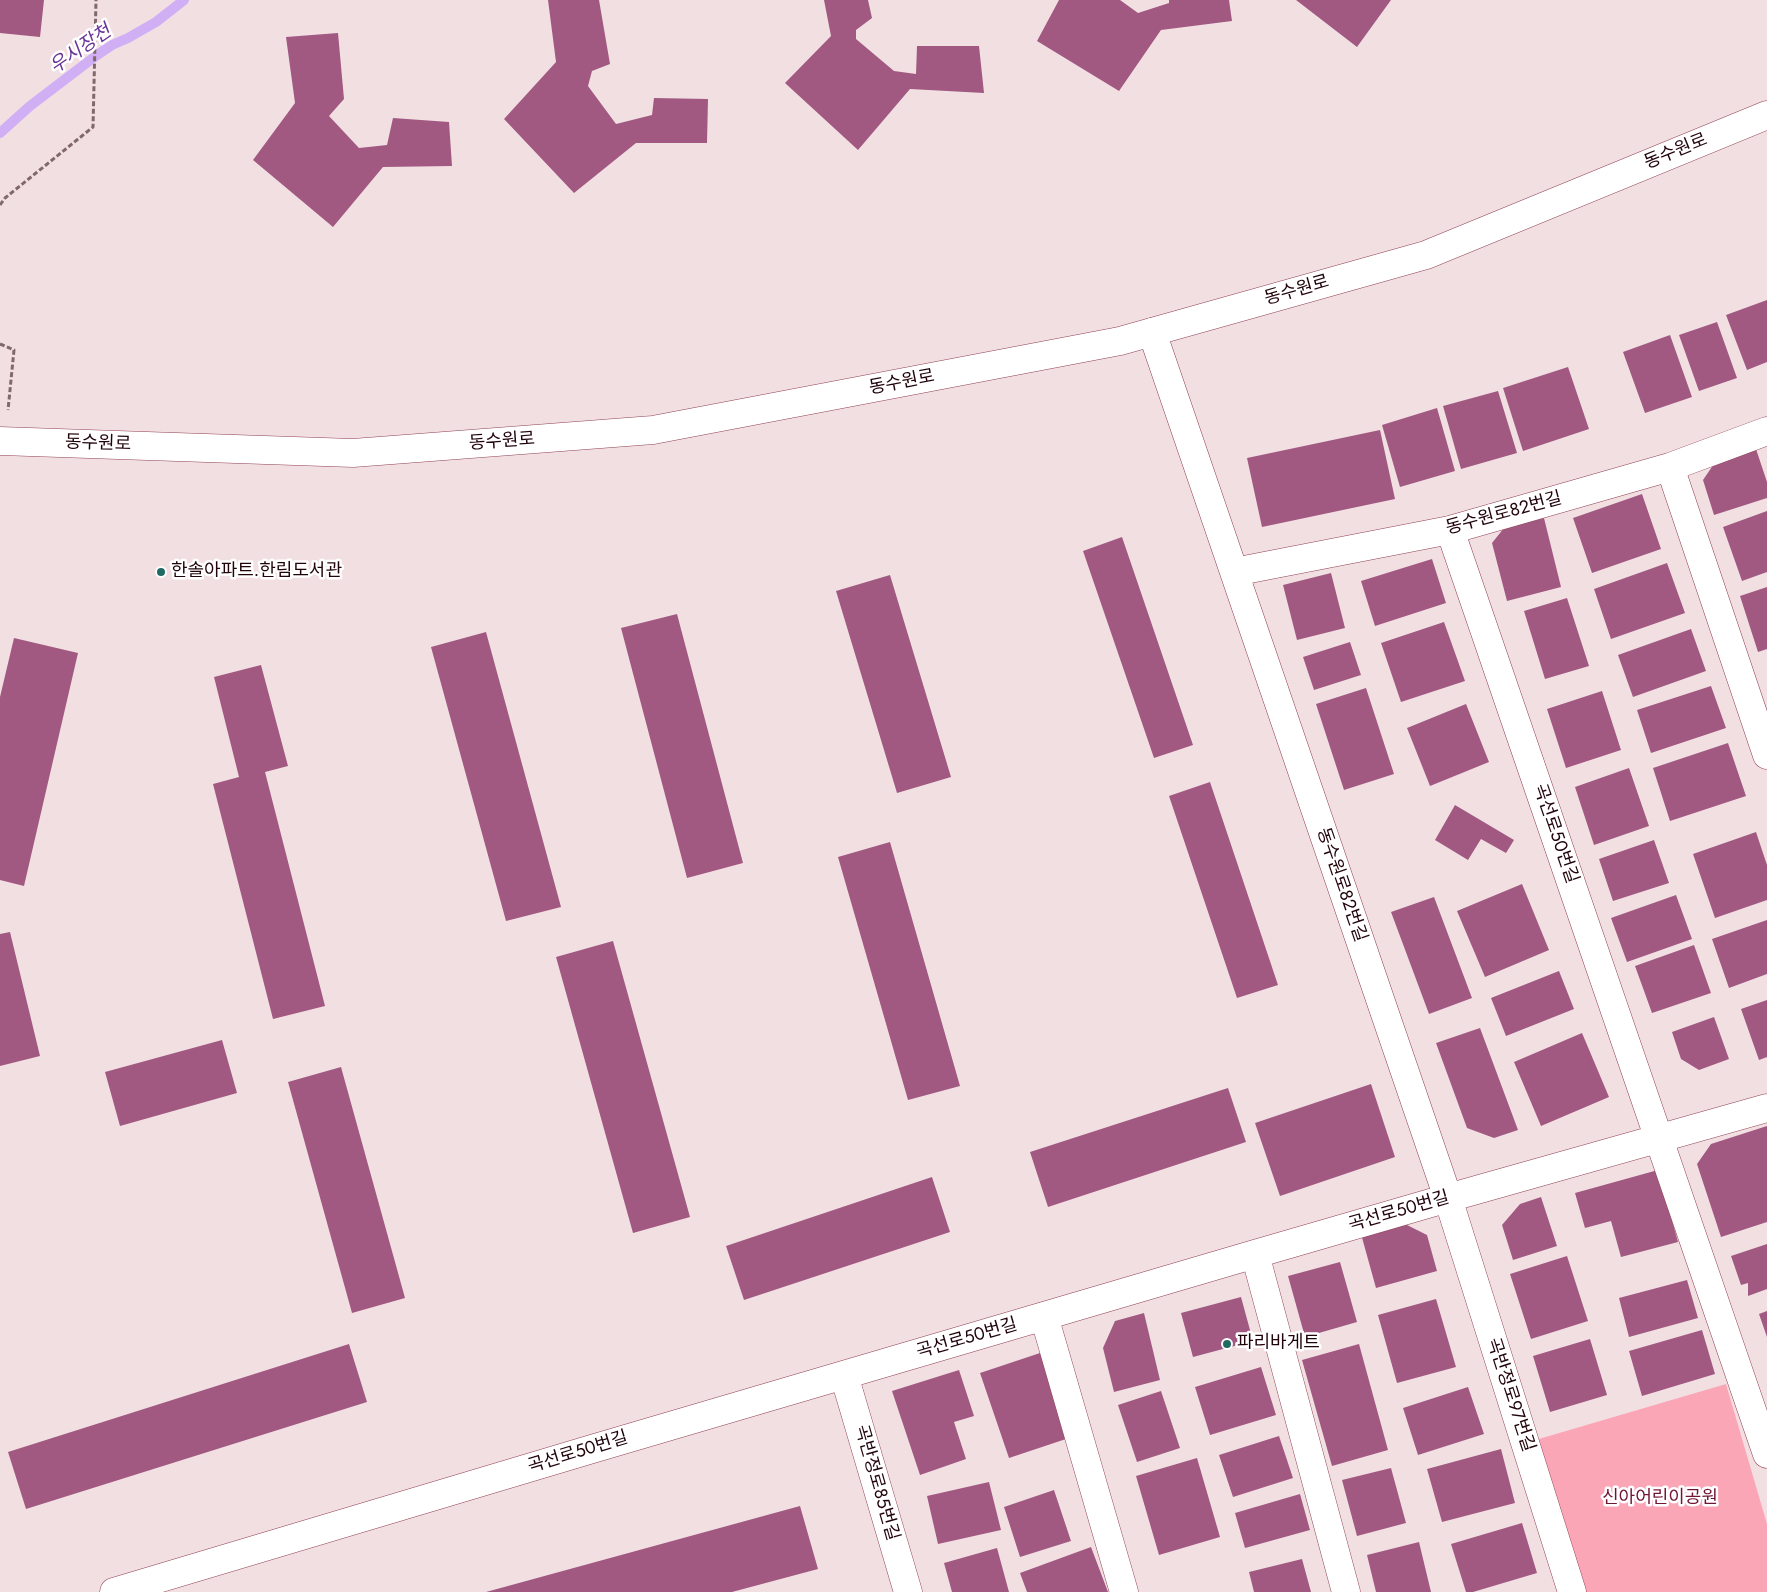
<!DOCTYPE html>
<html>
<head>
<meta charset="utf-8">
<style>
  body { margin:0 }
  canvas { display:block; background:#f2dfe2 }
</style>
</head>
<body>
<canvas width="1767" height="1592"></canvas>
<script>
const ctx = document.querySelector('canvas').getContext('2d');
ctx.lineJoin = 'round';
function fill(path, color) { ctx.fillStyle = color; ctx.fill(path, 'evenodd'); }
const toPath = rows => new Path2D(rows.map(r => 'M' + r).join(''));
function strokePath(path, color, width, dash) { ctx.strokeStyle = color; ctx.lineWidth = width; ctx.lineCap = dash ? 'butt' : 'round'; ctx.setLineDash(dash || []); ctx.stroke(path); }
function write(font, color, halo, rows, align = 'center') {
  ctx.font = font + ' Jost,"Noto Sans KR",sans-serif'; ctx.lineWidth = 5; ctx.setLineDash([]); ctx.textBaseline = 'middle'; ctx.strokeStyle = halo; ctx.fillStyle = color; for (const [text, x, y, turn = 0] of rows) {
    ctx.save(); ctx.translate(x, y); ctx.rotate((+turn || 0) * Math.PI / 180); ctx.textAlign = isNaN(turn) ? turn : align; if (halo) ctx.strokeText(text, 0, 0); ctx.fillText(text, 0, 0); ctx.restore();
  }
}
const green = toPath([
  [1726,1384,1767,1524,1767,1592,1576,1592,1532,1441]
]);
const stream = toPath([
  [0,133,30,106,97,55,112,45,128,38,156,22,184,0]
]);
const building = toPath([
  [0,0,44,0,40,37,0,33],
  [548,0,599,0,610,64,592,71,588,86,616,124,652,115,654,98,708,99,707,143,636,143,574,193,504,119,556,62],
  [824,0,868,0,872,18,856,30,856,39,894,71,916,74,917,46,979,46,984,93,910,89,858,150,785,83,831,36],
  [1059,0,1120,0,1138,13,1169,3,1169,0,1229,0,1232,21,1161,30,1119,91,1037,41],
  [1296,0,1391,0,1357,47],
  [338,33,344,99,329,116,359,148,387,145,393,118,449,122,452,166,383,167,333,227,253,160,295,103,286,37],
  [1767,300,1767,362,1747,370,1726,315],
  [1717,322,1737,378,1699,391,1679,335],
  [1670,335,1692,397,1645,413,1623,352],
  [1568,367,1589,429,1523,451,1503,388],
  [1498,391,1517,453,1461,469,1443,406],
  [1437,408,1455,471,1400,487,1382,425],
  [1380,430,1395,499,1262,527,1247,458],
  [1754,443,1767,482,1767,498,1714,515,1703,480,1720,455],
  [1642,494,1661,549,1592,573,1573,518],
  [1767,511,1767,572,1742,581,1723,527],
  [1544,518,1561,587,1507,601,1492,543,1504,528],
  [1122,537,1193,745,1154,758,1083,551],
  [1432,559,1446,603,1375,626,1361,581],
  [1667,563,1685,613,1611,639,1594,589],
  [1331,573,1345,628,1297,640,1283,585],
  [890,575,951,777,897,793,836,591],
  [1767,587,1767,649,1758,652,1740,596],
  [1567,598,1589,666,1545,679,1524,611],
  [677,614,743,863,687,878,621,628],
  [1444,622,1465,681,1401,702,1381,643],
  [1691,629,1706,671,1633,697,1618,655],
  [486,632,561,907,506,921,431,647],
  [14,638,78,653,24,886,0,880,0,697],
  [1350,642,1361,675,1314,690,1303,657],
  [261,665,288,766,265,772,325,1006,273,1019,213,784,239,777,214,677],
  [1711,686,1726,728,1651,753,1637,710],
  [1366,688,1394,774,1344,790,1316,704],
  [1602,691,1621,750,1566,768,1547,709],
  [1466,704,1489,762,1430,786,1407,728],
  [1728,743,1746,796,1670,821,1653,768],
  [1629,768,1649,826,1594,845,1575,787],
  [1210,782,1278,985,1237,998,1169,796],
  [1455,805,1514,840,1506,853,1481,839,1468,860,1435,840],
  [1756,832,1767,865,1767,900,1715,918,1693,854],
  [1654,840,1669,883,1613,901,1599,859],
  [890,842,960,1086,908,1100,838,857],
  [1522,884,1549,950,1485,977,1457,911],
  [1676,895,1692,939,1627,962,1611,918],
  [1434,897,1472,998,1429,1014,1391,912],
  [1767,920,1767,974,1729,988,1712,939],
  [10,932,40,1056,0,1066,0,934],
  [613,941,690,1217,633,1233,556,957],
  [1694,945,1711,993,1652,1013,1635,966],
  [1559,971,1574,1009,1506,1036,1491,998],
  [1767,1000,1767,1057,1759,1060,1741,1009],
  [1714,1017,1729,1059,1699,1070,1681,1059,1672,1032],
  [1480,1028,1518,1130,1494,1138,1467,1128,1436,1043],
  [1582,1033,1609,1097,1541,1126,1514,1062],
  [222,1040,237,1093,120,1126,105,1072],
  [341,1067,405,1298,352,1313,288,1082],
  [1371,1084,1395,1157,1280,1196,1255,1123],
  [1228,1088,1246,1142,1048,1207,1030,1152],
  [1767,1126,1767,1222,1721,1237,1697,1164,1711,1144],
  [1658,1170,1678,1242,1621,1257,1611,1221,1585,1228,1575,1193],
  [932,1177,950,1232,744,1300,726,1246],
  [1541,1197,1557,1246,1513,1260,1502,1225,1520,1204],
  [1403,1223,1427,1235,1437,1271,1376,1288,1361,1234],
  [1767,1244,1767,1289,1748,1296,1748,1283,1741,1285,1731,1256],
  [1567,1256,1588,1321,1531,1339,1510,1274],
  [1340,1262,1357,1322,1305,1337,1288,1276],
  [1687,1280,1698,1318,1629,1337,1619,1298],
  [1241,1297,1253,1341,1193,1357,1181,1313],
  [1436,1299,1456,1367,1397,1383,1378,1315],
  [1767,1311,1767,1337,1759,1314],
  [1144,1313,1160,1380,1114,1392,1103,1348,1115,1321],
  [1702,1330,1715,1374,1642,1396,1629,1351],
  [1590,1339,1607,1395,1550,1412,1533,1356],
  [349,1344,367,1402,26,1509,8,1452],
  [1359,1344,1388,1450,1332,1466,1302,1360],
  [1040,1353,1069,1438,1009,1458,980,1373],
  [1261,1367,1276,1415,1210,1435,1195,1387],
  [959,1370,974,1416,954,1422,966,1459,920,1475,892,1391],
  [1468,1387,1484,1434,1418,1455,1403,1408],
  [1161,1391,1180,1448,1137,1462,1118,1405],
  [1279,1436,1293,1478,1233,1497,1219,1455],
  [1501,1449,1515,1503,1442,1522,1427,1469],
  [1197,1458,1220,1537,1159,1555,1136,1476],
  [1391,1468,1406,1523,1357,1536,1342,1480],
  [989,1482,1001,1530,938,1544,927,1496],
  [1054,1490,1071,1541,1020,1557,1004,1507],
  [1300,1494,1310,1530,1245,1548,1235,1513],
  [800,1506,818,1569,732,1592,486,1592],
  [1522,1523,1537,1573,1473,1592,1466,1592,1451,1544],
  [1419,1542,1431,1592,1376,1592,1367,1555],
  [1091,1547,1108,1592,1027,1592,1020,1573],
  [997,1548,1009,1592,952,1592,944,1563],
  [1302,1559,1311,1592,1254,1592,1249,1572]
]);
const path = toPath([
  [0,205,5,198,93,127,96,0],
  [0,344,14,350,8,410]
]);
const street = toPath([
  [1152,332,1448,1198,1572,1592],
  [1670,467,1767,755],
  [1450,530,1767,1454],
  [1234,572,1450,530,1670,467,1767,431],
  [1255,1254,1346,1592],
  [1044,1316,1124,1592],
  [844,1375,908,1592],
  [114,1592,592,1449,1255,1254,1448,1198,1767,1108]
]);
const secondary = toPath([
  [0,441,353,453,653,430,1120,341,1426,255,1767,115]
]);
const markers = [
  [161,572,5,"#206a63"],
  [1227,1344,5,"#206a63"]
];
const streetNames = [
  ["동수원로",1676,152,-22],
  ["동수원로",1297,291,-16],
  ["동수원로",902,383,-11],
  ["동수원로",502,442,-4],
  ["동수원로",98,444,2],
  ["동수원로82번길",1504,514,-15],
  ["곡선로50번길",1555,834,71],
  ["동수원로82번길",1341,885,71],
  ["곡선로50번길",1399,1212,-16],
  ["곡선로50번길",967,1339,-16],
  ["곡반정로97번길",1510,1395,72],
  ["곡선로50번길",578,1453,-17],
  ["곡반정로85번길",876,1483,74]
];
const poiNames = [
  ["한솔아파트.한림도서관",171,572],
  ["파리바게트",1237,1344]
];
const parkNames = [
  ["신아어린이공원",1660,1499]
];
const waterNames = [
  ["우시장천",81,50,-35]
];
fill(green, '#fba6b7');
strokePath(stream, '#d0aff5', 10);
fill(building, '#a15982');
strokePath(street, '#904255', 29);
strokePath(secondary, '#904255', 29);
strokePath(path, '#80686d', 3, [5, 2.5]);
strokePath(street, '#fff', 28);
strokePath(secondary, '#fff', 28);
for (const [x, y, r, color] of markers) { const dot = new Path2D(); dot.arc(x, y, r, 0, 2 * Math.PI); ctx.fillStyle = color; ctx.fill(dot); strokePath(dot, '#fff', 2); }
write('18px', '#21040b', '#fff', streetNames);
write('18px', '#21040b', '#fff', poiNames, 'left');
write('18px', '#711535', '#fff', parkNames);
write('italic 19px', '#693296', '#fff', waterNames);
</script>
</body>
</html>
